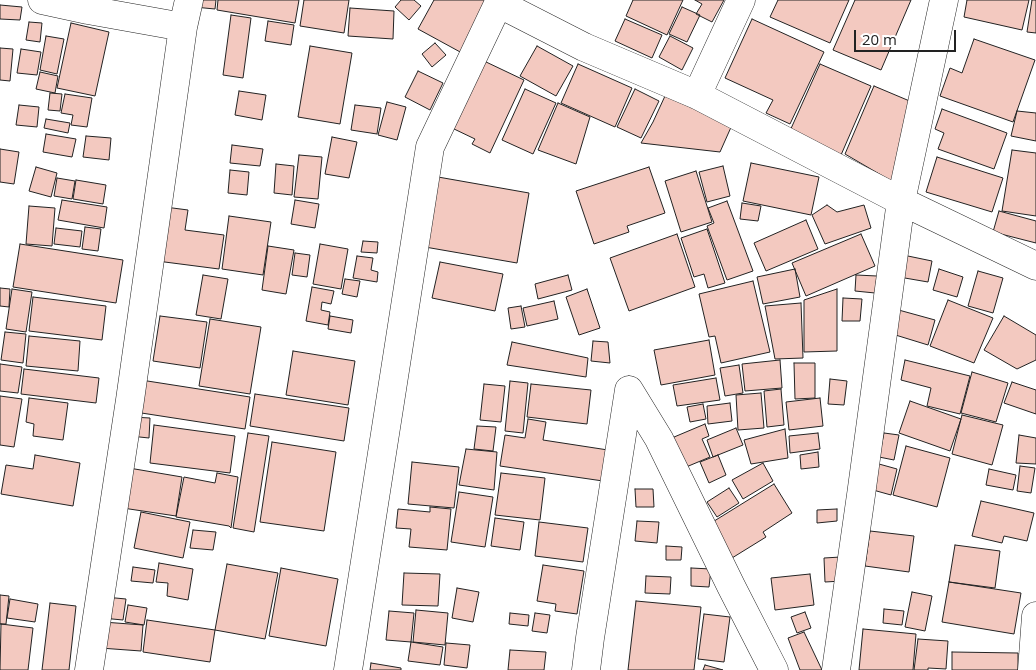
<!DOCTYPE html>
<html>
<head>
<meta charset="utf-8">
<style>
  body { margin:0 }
  #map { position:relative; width:1036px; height:670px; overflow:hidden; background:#fff; font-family:"Open Sans",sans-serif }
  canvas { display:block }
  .scale { position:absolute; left:854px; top:30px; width:102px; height:22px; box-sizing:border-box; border:2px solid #222; border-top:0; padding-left:6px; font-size:15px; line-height:18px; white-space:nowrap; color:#222; -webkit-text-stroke:4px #fff; paint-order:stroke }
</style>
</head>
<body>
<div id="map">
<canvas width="1036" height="670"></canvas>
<div class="scale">20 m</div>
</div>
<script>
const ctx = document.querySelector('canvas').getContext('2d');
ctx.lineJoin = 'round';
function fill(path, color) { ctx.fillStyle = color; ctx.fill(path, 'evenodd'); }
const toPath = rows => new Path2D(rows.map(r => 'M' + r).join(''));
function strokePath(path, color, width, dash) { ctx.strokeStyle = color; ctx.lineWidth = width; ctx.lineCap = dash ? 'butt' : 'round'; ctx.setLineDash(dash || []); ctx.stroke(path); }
const building = toPath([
  [195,0,216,0,215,9,194,7,195,0],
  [218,0,299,0,295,23,217,10,218,0],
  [304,0,349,0,344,33,300,26,304,0],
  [401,0,414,0,421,6,409,20,395,7,401,0],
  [434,0,492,0,462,53,418,29,434,0],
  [633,0,683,0,667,35,626,16,633,0],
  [695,0,724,0,712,22,696,14,702,4,695,0],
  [778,0,849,0,830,43,770,17,778,0],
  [855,0,911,0,881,70,833,50,855,0],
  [967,0,1029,0,1022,30,964,17,967,0],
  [1032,0,1036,0,1036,33,1027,32,1032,0],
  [0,5,22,7,20,20,0,19,0,5],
  [682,7,700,15,687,42,669,34,682,7],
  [350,8,394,11,393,39,348,36,350,8],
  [231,15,251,18,243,78,223,75,231,15],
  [625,19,662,35,652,58,615,41,625,19],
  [752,19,824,52,790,124,766,113,773,100,725,78,752,19],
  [268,21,294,25,291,45,265,41,268,21],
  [29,22,42,23,40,42,26,40,29,22],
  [71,23,109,32,95,96,57,88,71,23],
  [46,36,64,39,57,74,40,70,46,36],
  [670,36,693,48,682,70,659,57,670,36],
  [974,39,1035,60,1013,122,940,96,950,68,962,73,974,39],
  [435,43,446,55,432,67,422,54,435,43],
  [310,46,352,53,340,124,298,117,310,46],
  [537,46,573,66,556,96,520,76,537,46],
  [0,48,13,49,10,81,0,80,0,48],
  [21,49,41,52,37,75,17,73,21,49],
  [484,61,524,80,490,153,472,144,475,139,452,128,484,61],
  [578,64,632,88,615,127,561,103,578,64],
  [820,64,871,86,841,155,789,133,820,64],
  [418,71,443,83,430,110,405,97,418,71],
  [40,72,58,76,55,93,36,89,40,72],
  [874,86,912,102,893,182,845,154,874,86],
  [525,89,556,103,533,154,502,140,525,89],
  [635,89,659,101,641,138,617,127,635,89],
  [239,91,266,95,262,120,235,115,239,91],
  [50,93,62,94,60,111,48,110,50,93],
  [65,94,92,98,87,127,71,125,73,115,61,113,65,94],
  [665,96,732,125,720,152,641,143,653,122,665,96],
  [387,102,406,107,397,140,378,135,387,102],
  [558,103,590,117,576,164,538,150,558,103],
  [19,105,39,107,37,127,16,125,19,105],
  [355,105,381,108,377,134,351,130,355,105],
  [942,109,1007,133,994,169,938,149,944,133,935,129,942,109],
  [1017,111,1036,113,1036,141,1011,136,1017,111],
  [46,119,70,123,68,133,44,128,46,119],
  [46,134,76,139,72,157,43,152,46,134],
  [86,136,111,138,109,160,83,157,86,136],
  [332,137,357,142,349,178,325,174,332,137],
  [232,145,263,149,260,166,230,163,232,145],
  [0,149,19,152,14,184,0,182,0,149],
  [1012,150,1036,153,1036,216,1002,211,1012,150],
  [299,155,322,157,318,199,294,197,299,155],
  [937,157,1003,178,992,212,926,192,937,157],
  [751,163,819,177,811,215,743,201,751,163],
  [276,164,294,166,292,195,274,193,276,164],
  [723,166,730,196,707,202,699,172,723,166],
  [36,167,57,173,51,197,29,191,36,167],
  [649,167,665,213,627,226,629,232,594,244,576,191,649,167],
  [230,170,249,172,247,195,228,193,230,170],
  [696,171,712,222,681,232,665,181,696,171],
  [438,177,529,193,517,263,425,247,438,177],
  [57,178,75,181,72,199,54,196,57,178],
  [76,180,106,185,103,204,73,199,76,180],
  [62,200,107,207,104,228,58,220,62,200],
  [295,200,319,204,315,228,291,224,295,200],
  [727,201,753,271,727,280,707,226,714,223,708,208,727,201],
  [742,203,761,206,758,221,740,219,742,203],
  [827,205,837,212,864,205,871,228,825,244,812,215,827,205],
  [29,206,55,208,52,246,26,244,29,206],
  [165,207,188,210,185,230,224,235,219,269,157,261,165,207],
  [999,211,1036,221,1036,243,993,232,999,211],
  [229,216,271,222,263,275,222,269,229,216],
  [806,220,818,249,766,271,754,243,806,220],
  [85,227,101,229,98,251,82,249,85,227],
  [56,228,82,231,80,247,54,244,56,228],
  [707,229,725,283,708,288,704,274,694,277,681,238,707,229],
  [677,234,695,287,629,311,610,258,677,234],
  [861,234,875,266,806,296,792,263,861,234],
  [363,241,378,242,377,253,361,252,363,241],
  [20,244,123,260,116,303,13,287,20,244],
  [320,244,348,249,341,289,313,284,320,244],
  [268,246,294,250,286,294,262,290,268,246],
  [295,253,310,255,307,277,292,275,295,253],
  [903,255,932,261,928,282,899,277,903,255],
  [357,256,373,258,371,270,378,272,377,282,353,278,357,256],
  [440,262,503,274,495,311,432,298,440,262],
  [795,269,800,297,763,304,757,277,795,269],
  [939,269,963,277,957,297,933,290,939,269],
  [978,271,1003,278,993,313,968,306,978,271],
  [203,275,228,279,221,319,196,315,203,275],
  [568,275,572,290,538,299,535,284,568,275],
  [856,275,877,276,875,293,855,291,856,275],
  [345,279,360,281,357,297,342,294,345,279],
  [753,281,770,352,721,363,715,336,709,337,699,294,753,281],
  [312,287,334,291,331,304,322,302,321,310,330,312,328,325,306,321,312,287],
  [0,288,10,289,9,307,0,306,0,288],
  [12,289,32,292,26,332,6,329,12,289],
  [587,289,600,328,579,335,566,297,587,289],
  [837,289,837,351,804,352,804,300,837,289],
  [33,297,106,306,102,340,29,331,33,297],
  [843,298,862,299,860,321,842,321,843,298],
  [948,300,993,318,974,363,930,346,948,300],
  [554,301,558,319,527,326,523,308,554,301],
  [801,303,803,358,775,359,765,306,801,303],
  [521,306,525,327,511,329,508,308,521,306],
  [895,309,935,320,928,345,889,333,895,309],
  [160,316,207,322,200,368,153,361,160,316],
  [330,316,353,320,351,333,328,329,330,316],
  [1004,316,1036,335,1036,360,1017,369,984,350,1004,316],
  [210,319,261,327,250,394,199,386,210,319],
  [5,332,26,334,23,363,1,360,5,332],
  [29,336,80,341,78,371,26,366,29,336],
  [709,340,715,375,661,385,654,350,709,340],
  [593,341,608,342,610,363,591,361,593,341],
  [512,342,588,358,586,377,507,365,512,342],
  [293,351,355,361,348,405,286,395,293,351],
  [780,360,782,388,745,391,742,364,780,360],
  [905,360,970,376,960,414,927,406,931,388,901,380,905,360],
  [794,363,815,363,815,398,795,399,794,363],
  [0,364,22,367,18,393,0,391,0,364],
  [739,365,743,393,725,396,720,368,739,365],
  [24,369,99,378,96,403,21,394,24,369],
  [972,372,1008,383,996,422,961,413,972,372],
  [716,378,720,400,677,406,673,385,716,378],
  [830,379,847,381,844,405,828,404,830,379],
  [141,380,250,397,245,429,135,412,141,380],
  [510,381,528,383,523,433,505,431,510,381],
  [1012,382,1036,390,1036,414,1004,403,1012,382],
  [484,384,505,386,501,422,480,420,484,384],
  [531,384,591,390,587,424,527,417,531,384],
  [781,389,784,425,767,427,764,391,781,389],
  [761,393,764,428,738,430,736,395,761,393],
  [255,394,349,408,344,441,250,426,255,394],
  [0,396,22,399,14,447,0,445,0,396],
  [29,398,68,403,63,440,33,436,34,424,26,422,29,398],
  [820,398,823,426,789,430,786,402,820,398],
  [910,401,961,419,950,451,899,433,910,401],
  [730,403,732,421,708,424,707,406,730,403],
  [703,404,706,419,690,422,687,407,703,404],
  [962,415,1003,425,992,465,952,454,962,415],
  [132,417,150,418,149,438,130,436,132,417],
  [528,419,546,422,543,440,608,450,603,481,500,466,505,435,525,438,528,419],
  [705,424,709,436,702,439,710,457,679,470,667,440,705,424],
  [154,425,235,436,230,473,150,463,154,425],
  [477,426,496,427,493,451,474,449,477,426],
  [736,428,743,445,713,457,707,440,736,428],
  [785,429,788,458,751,464,744,440,785,429],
  [248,433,269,436,254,532,233,528,248,433],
  [818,433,820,449,790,453,789,436,818,433],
  [884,433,899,435,894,460,879,457,884,433],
  [1019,435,1036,438,1036,464,1016,463,1019,435],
  [272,442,336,452,324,531,260,522,272,442],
  [906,446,950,458,937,507,893,495,906,446],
  [466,449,497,452,494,490,459,485,466,449],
  [818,452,819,467,801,469,800,455,818,452],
  [35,455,80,463,73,506,1,494,6,465,33,469,35,455],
  [718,455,726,475,709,483,700,462,718,455],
  [412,462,459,467,454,508,408,504,412,462],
  [763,463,773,481,743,499,732,480,763,463],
  [879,464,897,469,891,495,873,490,879,464],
  [1020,466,1035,468,1031,493,1017,491,1020,466],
  [123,467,182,477,176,516,116,507,123,467],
  [989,469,1016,475,1013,490,986,485,989,469],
  [217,473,238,477,231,528,229,526,176,517,184,477,215,483,217,473],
  [501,473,545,478,540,520,495,515,501,473],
  [774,484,792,513,763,532,766,537,732,558,711,523,774,484],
  [729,488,739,503,717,517,707,502,729,488],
  [635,489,653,489,654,507,636,507,635,489],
  [459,492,493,497,485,547,451,542,459,492],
  [981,501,1034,513,1027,541,1004,536,1002,543,972,536,981,501],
  [430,507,451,509,447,550,409,547,411,529,396,528,398,509,430,512,430,507],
  [837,509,837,521,817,523,817,510,837,509],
  [141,512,190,522,183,558,134,548,141,512],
  [495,518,524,522,520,550,491,546,495,518],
  [637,521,659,522,657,543,635,541,637,521],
  [539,522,588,528,583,562,535,556,539,522],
  [193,530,216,532,213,550,190,548,193,530],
  [870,531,914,536,909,572,865,566,870,531],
  [955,545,1000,551,995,588,949,582,955,545],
  [666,546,682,547,681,560,666,560,666,546],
  [841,557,842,581,825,582,824,558,841,557],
  [159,563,193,569,188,600,167,596,168,583,156,582,159,563],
  [227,564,278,573,265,639,215,630,227,564],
  [543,565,584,571,577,614,555,611,556,604,537,601,543,565],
  [133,567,155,570,153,583,131,581,133,567],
  [281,568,338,579,326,646,269,636,281,568],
  [691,568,711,569,709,587,691,586,691,568],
  [404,573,440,574,438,606,402,605,404,573],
  [810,574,814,605,775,610,771,578,810,574],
  [646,576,671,577,670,594,645,593,646,576],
  [949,582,1021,593,1014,634,942,622,949,582],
  [457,588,479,592,473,622,452,618,457,588],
  [912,592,932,596,925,631,905,627,912,592],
  [0,595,9,596,6,624,0,624,0,595],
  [105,597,126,599,123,620,102,618,105,597],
  [10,599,38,604,35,622,7,618,10,599],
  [636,601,701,607,694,670,628,670,636,601],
  [50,603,76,606,69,670,42,670,50,603],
  [128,605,147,608,144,625,125,622,128,605],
  [884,609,904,611,902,625,883,623,884,609],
  [416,610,448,613,445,645,413,642,416,610],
  [389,611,414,613,411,642,386,640,389,611],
  [805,612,811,628,797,633,791,617,805,612],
  [510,613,529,615,528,626,509,624,510,613],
  [535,613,550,615,547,633,532,631,535,613],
  [704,614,730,617,724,662,698,659,704,614],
  [147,620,215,630,210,662,143,652,147,620],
  [103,622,143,625,141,651,100,648,103,622],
  [1,624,33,628,28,670,0,670,1,624],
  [863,629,916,634,913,670,859,670,863,629],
  [804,632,822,670,800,670,788,638,804,632],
  [918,639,948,641,946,669,928,668,928,670,914,670,918,639],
  [411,642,443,647,440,665,408,661,411,642],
  [446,643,470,645,467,668,444,665,446,643],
  [510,650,546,652,544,670,508,670,510,650],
  [952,652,1018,653,1018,670,952,670,952,652],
  [371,663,401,668,401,670,370,670,371,663],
  [705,665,723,670,703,670,705,665]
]);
const minor = toPath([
  [42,0,88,10,183,27],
  [498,3,584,47,697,95,901,201,1036,266],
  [697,95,741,0],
  [629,390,659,439,731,586,774,670],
  [89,670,130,400,183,27,189,0],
  [348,670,430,147,500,0],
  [586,670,590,638,629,390],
  [836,670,861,495,901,201,944,0],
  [1032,670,1036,616]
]);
fill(building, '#f3c9c0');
strokePath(building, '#222', 1);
strokePath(minor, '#222', 29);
strokePath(minor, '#fff', 28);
</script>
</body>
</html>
